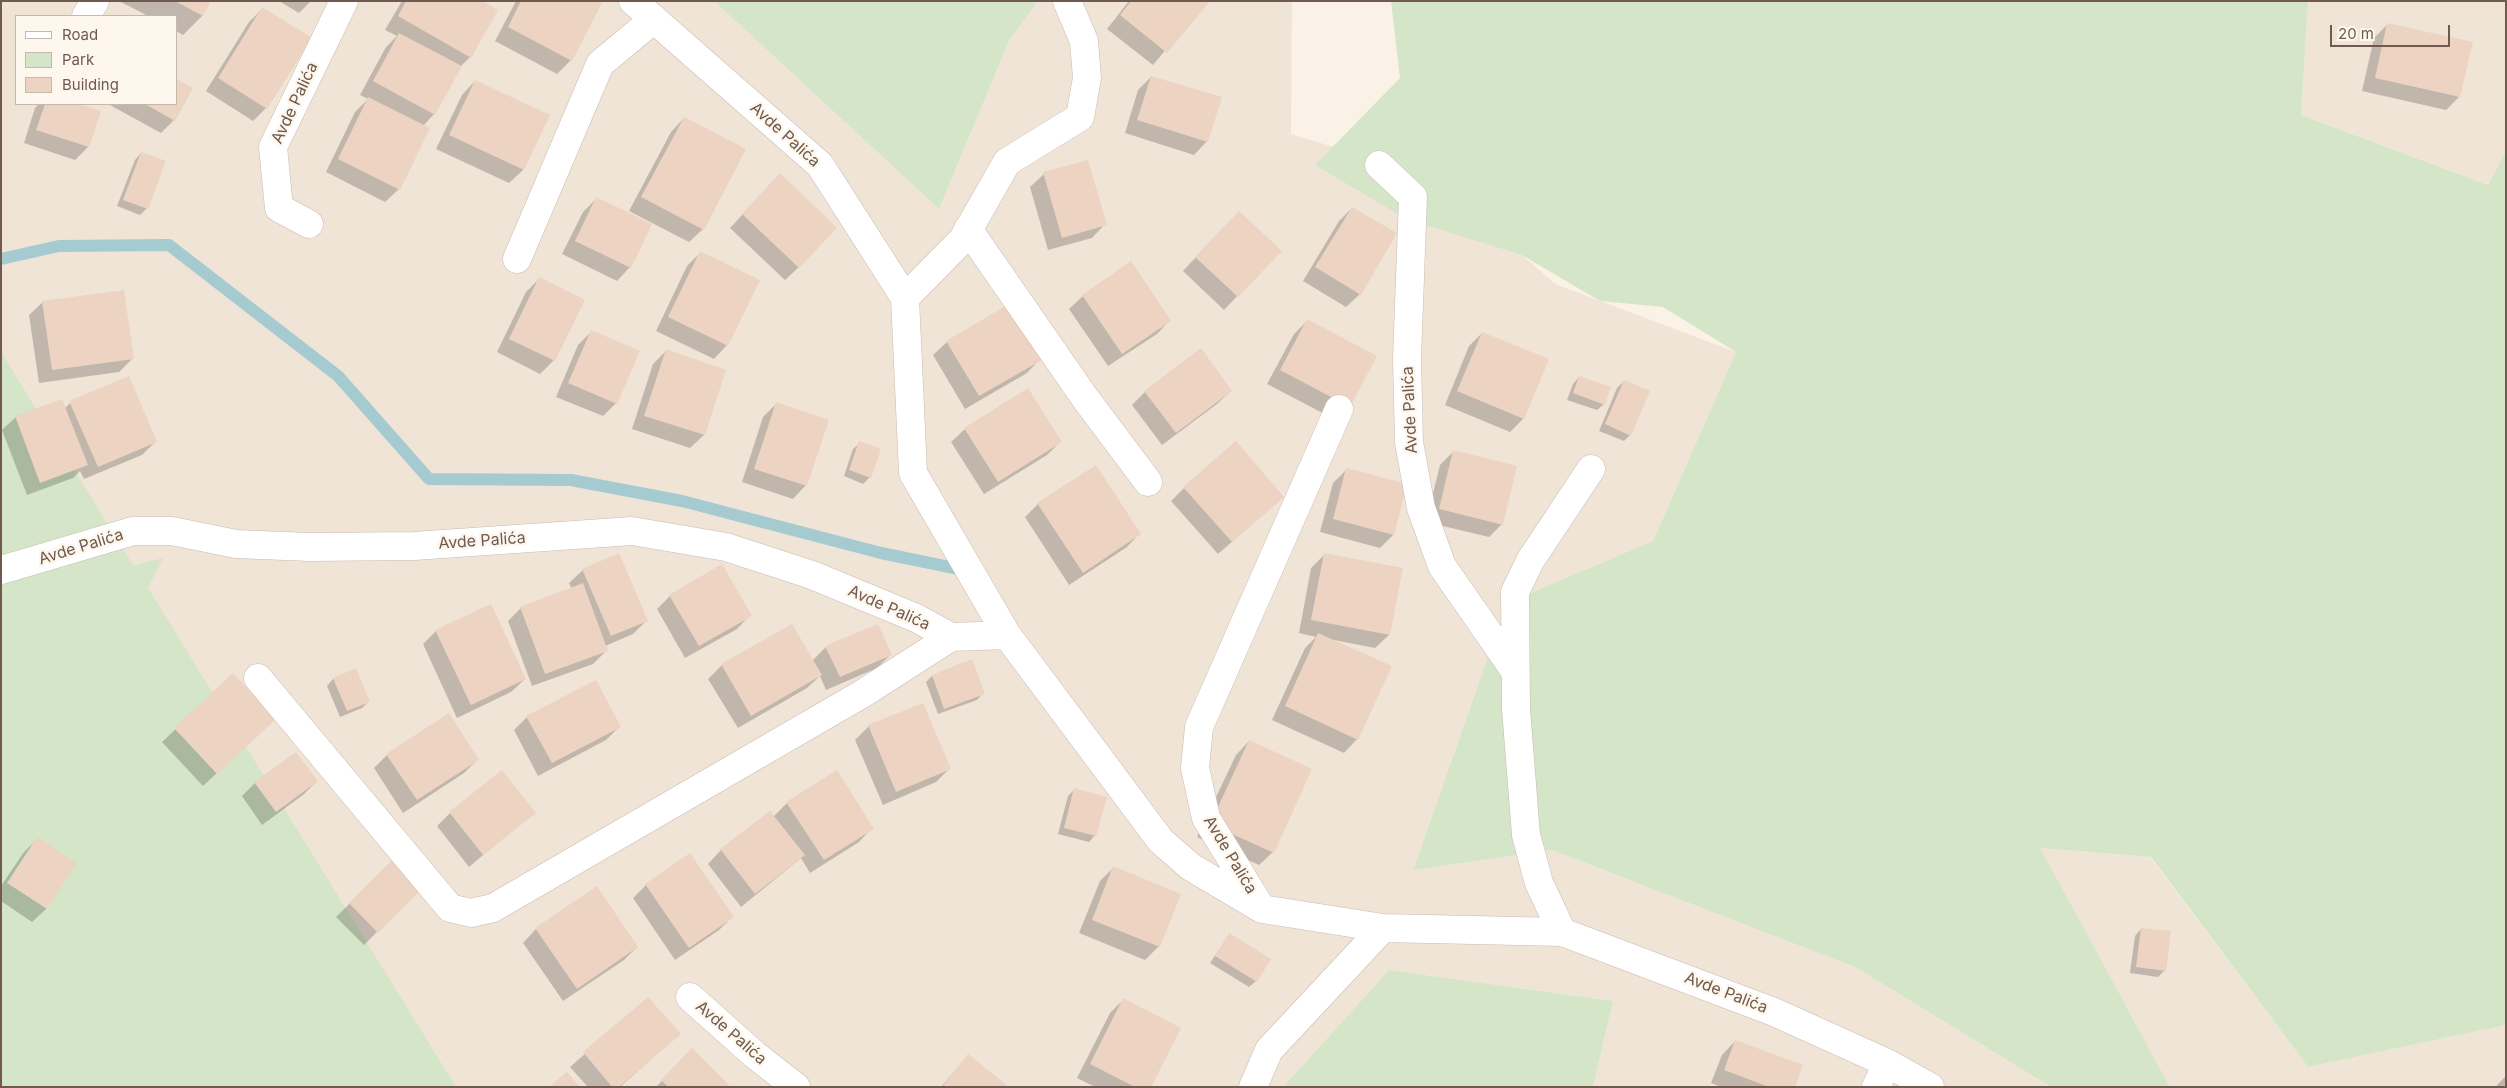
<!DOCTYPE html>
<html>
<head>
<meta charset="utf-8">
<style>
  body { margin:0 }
  #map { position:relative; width:2507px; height:1088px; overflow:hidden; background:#faf2e7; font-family:Inter,sans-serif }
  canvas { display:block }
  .frame { position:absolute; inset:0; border:2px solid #705a4f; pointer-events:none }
  .legend { position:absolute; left:15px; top:15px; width:162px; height:90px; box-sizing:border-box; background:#fdf7ed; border:1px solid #c5b8ae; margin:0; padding:6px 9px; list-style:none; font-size:15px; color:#705a4f }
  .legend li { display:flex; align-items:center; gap:10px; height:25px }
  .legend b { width:25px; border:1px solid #c5b8ae }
  .scale { position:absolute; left:2330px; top:25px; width:120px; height:22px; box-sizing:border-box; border:2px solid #705a4f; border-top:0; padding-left:6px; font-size:15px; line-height:18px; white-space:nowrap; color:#705a4f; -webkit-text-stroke:4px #fdf7ed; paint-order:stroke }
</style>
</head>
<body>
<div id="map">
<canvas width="2507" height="1088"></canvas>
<div class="frame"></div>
<ul class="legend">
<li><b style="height:6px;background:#fff"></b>Road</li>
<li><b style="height:14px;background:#d4e6c7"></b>Park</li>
<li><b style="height:14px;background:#ecd3c2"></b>Building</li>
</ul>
<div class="scale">20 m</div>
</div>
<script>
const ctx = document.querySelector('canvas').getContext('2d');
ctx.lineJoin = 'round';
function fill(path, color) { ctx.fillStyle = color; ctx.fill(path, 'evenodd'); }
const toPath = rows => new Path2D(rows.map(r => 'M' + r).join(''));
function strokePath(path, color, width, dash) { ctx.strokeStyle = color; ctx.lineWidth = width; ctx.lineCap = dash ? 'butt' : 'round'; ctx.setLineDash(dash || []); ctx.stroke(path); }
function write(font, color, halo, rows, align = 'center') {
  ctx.font = font + ' Inter,sans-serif'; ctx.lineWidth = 5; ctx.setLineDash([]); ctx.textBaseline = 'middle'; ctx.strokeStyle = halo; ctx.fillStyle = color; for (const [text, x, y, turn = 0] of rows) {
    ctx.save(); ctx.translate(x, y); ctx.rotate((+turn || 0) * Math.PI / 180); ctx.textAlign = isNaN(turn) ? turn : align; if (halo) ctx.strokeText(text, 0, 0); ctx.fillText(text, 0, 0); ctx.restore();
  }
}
const residential = toPath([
  [1,1,714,1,939,209,1009,41,1038,1,1292,1,1291,134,1435,178,1555,284,1736,352,1653,541,1507,603,1413,870,1552,850,1857,968,2051,1087,1593,1087,1613,1001,1389,970,1283,1087,420,1087,1,772,162,559,1,592],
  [16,16,176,16,176,104,16,104],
  [2308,1,2506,1,2506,151,2488,185,2301,115],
  [2039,848,2150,857,2308,1067,2506,1025,2506,1087,2170,1087]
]);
const green = toPath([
  [714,1,1038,1,1009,41,939,209],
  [1391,1,2308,1,2301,115,2488,185,2506,151,2506,1025,2308,1067,2151,857,2040,848,2170,1087,2051,1087,1857,968,1552,850,1413,870,1507,603,1653,541,1736,352,1663,307,1600,301,1522,255,1406,219,1315,165,1400,78],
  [1,352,133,565,163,558,148,588,456,1087,1,1087],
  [1389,970,1613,1001,1593,1087,1283,1087]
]);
const shadow = toPath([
  [119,1,210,1,202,16,183,35,176,31,176,16,148,16],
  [279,1,311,1,299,13],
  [402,1,480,1,470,57,460,67,434,114,423,126,399,189,385,202,326,172,355,112,368,99,360,95,386,47,397,36,385,30],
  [516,1,602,1,571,60,557,74,495,41],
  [1129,1,1206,1,1153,65,1107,29],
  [262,9,266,108,253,121,206,91,249,22],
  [2388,24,2459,97,2446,110,2362,91,2374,38],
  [1151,77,1207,141,1194,155,1125,133,1138,90],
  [475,81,548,116,523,170,509,183,436,149,462,95],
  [191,89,174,120,161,133,108,104,176,104],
  [39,104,75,104,99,112,88,147,75,160,24,143,35,108],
  [684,118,703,229,689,242,629,211,671,132],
  [141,153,147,208,140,215,117,206,135,160],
  [1044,174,1105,224,1092,238,1048,250,1030,187],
  [767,188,799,267,785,280,730,228],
  [596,199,630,267,617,281,562,254,583,212],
  [1352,208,1360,294,1346,307,1303,281,1339,221],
  [1225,226,1280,251,1224,310,1183,271],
  [700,253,727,345,714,359,656,331,687,266],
  [539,279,554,360,540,374,497,352,526,292],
  [1083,296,1170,320,1157,334,1108,366,1069,309],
  [43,302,132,359,119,372,39,383,29,315],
  [1307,321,1376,356,1336,420,1267,384,1294,334],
  [591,332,616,403,603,416,556,397,578,345],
  [1482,333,1548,360,1523,419,1510,432,1445,405,1469,346],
  [947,342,1040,359,1027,373,965,409,933,355],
  [666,351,725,371,704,435,690,448,632,429,653,364],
  [1579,377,1604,404,1597,410,1567,400,1573,384],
  [1624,381,1630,435,1624,441,1599,431,1617,388],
  [1231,391,1217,404,1162,445,1132,405,1145,392],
  [70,403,155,442,142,455,84,479,80,471,73,478,27,495,2,430,16,417,65,408],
  [776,404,806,485,793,499,742,482,763,417],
  [965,429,1060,442,1047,455,984,494,951,442],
  [860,443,870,477,863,484,844,476,853,449],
  [1453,452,1502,524,1489,537,1426,522,1440,465],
  [1346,470,1393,535,1380,548,1320,532,1333,483],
  [1184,488,1283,497,1218,554,1171,501],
  [1038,504,1140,533,1127,547,1069,585,1025,517],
  [1324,555,1389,635,1375,648,1334,640,1357,739,1344,753,1272,720,1305,648,1316,637,1299,633,1311,568],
  [583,570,647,620,633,634,605,646,607,650,593,664,532,686,508,621,521,608,572,589,569,583],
  [670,596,750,615,737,629,685,658,657,609],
  [791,625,812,661,826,647,890,655,877,668,826,690,820,676,807,688,738,728,708,679,722,665],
  [436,631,525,679,511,692,457,718,423,644],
  [355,670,369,701,362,708,340,717,327,686,333,679],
  [233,675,261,732,203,786,162,742],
  [932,676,983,693,977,700,938,714,926,682],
  [527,717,619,727,606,740,538,776,514,730],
  [869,726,949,769,936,782,883,805,855,740],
  [1249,741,1273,852,1259,865,1197,837,1236,755],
  [387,755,477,760,464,773,403,813,374,768],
  [317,781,303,795,262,825,242,796,255,783],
  [1074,790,1095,835,1089,842,1058,834,1068,796],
  [787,803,872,828,859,842,810,873,801,858,741,907,708,864,721,850,770,812,773,817],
  [534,812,469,867,437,826,450,813],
  [37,839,75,863,46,909,32,922,1,901,1,886,24,852],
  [393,861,421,888,364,945,336,917],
  [1113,868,1159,946,1145,960,1079,933,1100,881],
  [646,885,732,917,719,930,675,960,633,898],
  [536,929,637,947,624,960,563,1001,523,943],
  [2141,929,2165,970,2158,977,2130,973,2135,936],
  [1229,935,1256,981,1249,987,1210,963],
  [648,999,679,1034,620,1087,588,1087,570,1067],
  [1123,1000,1150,1087,1095,1087,1077,1078,1110,1013],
  [1735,1041,1793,1087,1721,1087,1711,1083,1722,1055],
  [692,1050,729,1087,656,1087],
  [968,1056,1007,1087,941,1087],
  [2506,1076,2506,1087,2497,1087,2497,1085]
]);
const stream = toPath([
  [1,259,59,246,169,245,338,376,429,479,571,480,682,501,881,553,959,569]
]);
const building = toPath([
  [175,1,211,1,203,16],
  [406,1,483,1,498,10,471,58,398,16],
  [521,1,603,1,572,61,508,27],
  [1131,1,1210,1,1167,53,1120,15],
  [262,7,312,38,267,109,218,78],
  [2387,23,2473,42,2460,97,2375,78],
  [399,33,462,66,435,115,373,81],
  [1151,76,1222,97,1208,142,1137,120],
  [176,79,193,88,175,121,145,104,176,104],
  [475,80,550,115,524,170,449,135],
  [368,97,430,128,400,190,338,159],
  [45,104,79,104,101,111,89,147,36,130],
  [684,117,746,149,704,230,641,197],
  [141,152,166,161,148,209,123,200],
  [1088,160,1107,225,1062,238,1043,172],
  [780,173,837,228,799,268,742,214],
  [596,197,652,224,631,268,575,241],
  [1352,207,1397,233,1361,295,1315,267],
  [1239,211,1282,251,1238,297,1195,257],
  [700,251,760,280,728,346,668,317],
  [1131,261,1171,321,1122,354,1082,295],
  [539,277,585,300,555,361,509,339],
  [124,290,134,359,52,370,42,301],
  [1009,304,1042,360,979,396,946,341],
  [1307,319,1377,356,1350,407,1280,370],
  [591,330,640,351,617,404,568,383],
  [1482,332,1549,359,1524,419,1457,391],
  [1201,348,1232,391,1176,433,1144,391],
  [666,349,726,370,705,435,644,416],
  [129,376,157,442,98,467,69,401],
  [1579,376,1611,387,1605,405,1573,393],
  [1624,380,1650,391,1631,436,1605,424],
  [1028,388,1062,442,998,482,964,428],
  [62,399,88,465,40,483,15,416],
  [776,402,829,420,807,486,754,469],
  [859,441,881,449,871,478,849,470],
  [1236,441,1284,497,1232,542,1183,487],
  [1453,450,1517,466,1503,525,1439,509],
  [1096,465,1141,534,1083,573,1037,503],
  [1346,468,1407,484,1394,535,1333,519],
  [619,553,648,621,611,636,582,569],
  [1324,553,1403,568,1390,635,1311,620],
  [722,564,752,616,699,646,669,595],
  [583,583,608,651,545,674,520,607],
  [491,604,526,679,471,705,435,630],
  [792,624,822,675,751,716,721,664],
  [878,624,892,655,840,677,825,646],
  [1318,633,1392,666,1358,740,1285,706],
  [972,659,985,694,944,709,932,675],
  [356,668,370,702,347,711,333,678],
  [233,673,276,719,217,774,174,728],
  [596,680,621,727,552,763,526,716],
  [923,703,951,769,896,792,868,725],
  [449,713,479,760,417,800,386,754],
  [1249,740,1312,769,1274,853,1210,824],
  [296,752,318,781,276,812,254,782],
  [502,770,536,813,483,855,449,812],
  [837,770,874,829,824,860,786,802],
  [1074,788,1107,797,1096,836,1064,828],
  [770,811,805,855,755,894,720,849],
  [37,837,77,863,47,909,7,883],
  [690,853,734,917,689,948,645,884],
  [393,859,423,888,378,933,349,903],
  [1113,866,1181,894,1160,947,1092,920],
  [597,886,638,947,577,989,535,928],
  [2141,928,2171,931,2166,971,2136,967],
  [1229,933,1271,959,1257,982,1215,956],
  [648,997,681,1034,619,1087,612,1087,583,1052],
  [1123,998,1181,1028,1151,1087,1135,1087,1090,1064],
  [1735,1040,1803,1065,1795,1087,1769,1087,1724,1070],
  [692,1048,731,1087,668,1087,661,1080],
  [968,1054,1009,1087,942,1087],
  [567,1072,580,1087,549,1087]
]);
const street = toPath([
  [633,1,820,165,905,298,913,473,1007,635,1161,841,1191,867,1262,909,1383,928,1562,932,1774,1012,1887,1063,1930,1087],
  [86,16,95,1],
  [1379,165,1413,197,1407,358,1409,442,1421,508,1442,566,1515,671],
  [309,224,279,208,273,147,344,1],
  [968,229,1085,398,1148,482],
  [517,259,600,64,654,19],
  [905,298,963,239,1007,162,1080,117,1087,78,1084,41,1067,1],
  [1,570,133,531,172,531,236,544,310,547,414,546,632,531,726,547,812,575,916,618,951,637,1007,635],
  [258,678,450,908,471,913,493,908,862,694,951,637],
  [1260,906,1206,818,1195,768,1199,727,1339,409],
  [1562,932,1539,883,1526,835,1516,709,1515,592,1530,561,1591,469],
  [690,997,755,1055,796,1087],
  [1253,1087,1269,1050,1383,928],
  [1876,1087,1887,1063]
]);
const streetNames = [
  ["Avde Palića",295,103,-65],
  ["Avde Palića",785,135,42],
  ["Avde Palića",1410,410,-93],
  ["Avde Palića",482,541,-4],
  ["Avde Palića",81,547,-17],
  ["Avde Palića",889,608,24],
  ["Avde Palića",1230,855,59],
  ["Avde Palića",1726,993,21],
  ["Avde Palića",731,1033,41]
];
fill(residential, '#f0e4d7');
fill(green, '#d4e6c7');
fill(shadow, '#0003');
strokePath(stream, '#a5cbd1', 12);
fill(building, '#ecd3c2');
strokePath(street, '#cabbaf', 29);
strokePath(street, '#fff', 28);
write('16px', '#705a4f', '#fdf7ed', streetNames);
</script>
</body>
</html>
